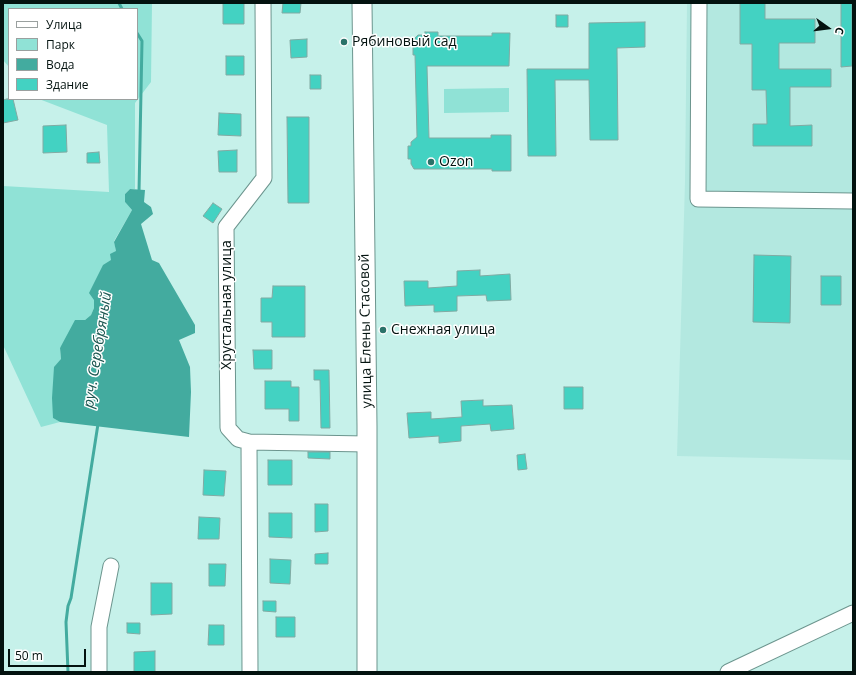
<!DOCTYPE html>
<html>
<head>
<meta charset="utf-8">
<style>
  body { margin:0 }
  #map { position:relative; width:856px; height:675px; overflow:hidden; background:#c6f1ea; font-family:"Open Sans",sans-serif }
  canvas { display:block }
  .frame { position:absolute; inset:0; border:4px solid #03120f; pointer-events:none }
  .legend { position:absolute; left:8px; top:8px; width:130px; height:92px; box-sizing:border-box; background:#fff; border:1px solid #9aa09f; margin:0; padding:5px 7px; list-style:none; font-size:12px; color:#03120f }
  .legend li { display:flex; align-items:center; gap:8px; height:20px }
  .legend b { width:20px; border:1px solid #9aa09f }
  .north { position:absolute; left:808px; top:8px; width:40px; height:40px; -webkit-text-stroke:3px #fff; paint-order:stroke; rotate:104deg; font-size:11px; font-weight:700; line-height:16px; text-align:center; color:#03120f }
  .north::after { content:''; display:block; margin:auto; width:14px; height:18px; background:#03120f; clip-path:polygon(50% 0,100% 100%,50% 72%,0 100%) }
  .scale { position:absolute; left:8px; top:649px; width:78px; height:18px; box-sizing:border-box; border:2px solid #03120f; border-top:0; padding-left:5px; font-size:12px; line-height:14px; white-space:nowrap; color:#03120f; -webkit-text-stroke:3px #fff; paint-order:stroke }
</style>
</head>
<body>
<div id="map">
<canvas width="856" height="675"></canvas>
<div class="frame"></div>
<ul class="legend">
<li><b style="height:5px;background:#fff"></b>Улица</li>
<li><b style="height:11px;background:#90e2d6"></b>Парк</li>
<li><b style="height:11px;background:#43ab9f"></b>Вода</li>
<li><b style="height:11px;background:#43d2c2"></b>Здание</li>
</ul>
<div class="north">С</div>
<div class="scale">50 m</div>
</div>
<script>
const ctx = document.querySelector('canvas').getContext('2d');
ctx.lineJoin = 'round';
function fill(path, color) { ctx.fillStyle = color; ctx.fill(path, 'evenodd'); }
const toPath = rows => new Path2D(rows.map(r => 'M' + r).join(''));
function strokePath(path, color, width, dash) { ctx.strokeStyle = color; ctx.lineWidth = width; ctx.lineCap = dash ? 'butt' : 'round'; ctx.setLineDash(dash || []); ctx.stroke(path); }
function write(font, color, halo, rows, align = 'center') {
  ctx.font = font + ' "Open Sans",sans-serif'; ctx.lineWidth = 3; ctx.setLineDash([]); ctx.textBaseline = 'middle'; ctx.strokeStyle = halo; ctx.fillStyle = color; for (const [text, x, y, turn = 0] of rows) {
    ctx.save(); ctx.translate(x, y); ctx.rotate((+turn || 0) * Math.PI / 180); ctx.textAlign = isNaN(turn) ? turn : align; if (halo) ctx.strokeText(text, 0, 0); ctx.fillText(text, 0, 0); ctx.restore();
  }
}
const built = toPath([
  [687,3,853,3,853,460,677,456,685,182]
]);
const green = toPath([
  [3,3,152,3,151,82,135,103,135,189,130,189,125,194,125,202,132,210,114,241,116,251,94,300,94,308,91,315,85,320,60,348,61,359,53,418,60,422,41,427,3,345,3,186,109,192,107,125,39,99,137,99,137,9,9,9,9,67,3,60],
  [509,88,509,112,444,113,444,89]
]);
const water = toPath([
  [130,189,145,190,144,202,151,207,153,214,141,224,152,260,159,263,195,325,195,333,179,340,190,367,191,392,189,437,60,422,53,418,52,398,54,367,61,359,60,348,75,320,85,320,91,315,94,308,94,300,89,293,103,265,111,260,110,254,116,251,114,242,132,210,125,202,125,194]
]);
const stream = toPath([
  [119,3,122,9],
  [137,33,142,41,139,192],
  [68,672,66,622,68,606,71,598,98,424]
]);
const building = toPath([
  [223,3,244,3,244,24,223,24,223,3],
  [283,3,301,3,300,13,282,13,283,3],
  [740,3,765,3,765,19,815,19,815,43,779,43,779,69,831,69,831,87,790,87,790,126,812,125,812,146,753,146,753,124,767,124,766,90,752,90,752,44,740,44,740,3],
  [841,3,852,3,852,66,841,67,841,3],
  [556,15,568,15,568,27,556,27,556,15],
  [645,22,645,47,617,48,618,140,590,140,589,80,555,80,556,156,528,156,527,69,589,69,589,23,645,22],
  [425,32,438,32,438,36,492,36,492,33,510,33,509,66,427,66,429,138,491,138,491,135,511,135,511,171,492,171,492,169,414,169,411,164,411,159,408,159,408,146,411,146,411,142,417,137,415,55,413,55,413,43,415,43,415,38,418,35,425,35,425,32],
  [307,39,307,57,291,58,290,40,307,39],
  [226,56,244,56,244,75,226,75,226,56],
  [310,75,321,75,321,89,310,89,310,75],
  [7,99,13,99,18,120,3,123,3,100,7,99],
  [219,113,241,114,241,136,218,135,219,113],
  [287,117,309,117,309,203,288,203,287,117],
  [66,125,67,152,43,153,43,126,66,125],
  [237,150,237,172,219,172,218,151,237,150],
  [99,152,100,163,87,163,87,153,99,152],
  [213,203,222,209,213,223,203,216,213,203],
  [754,255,791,256,790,323,753,322,754,255],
  [480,270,480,276,510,274,511,300,487,301,486,295,457,296,457,311,434,312,434,305,405,306,404,281,428,281,428,288,457,286,457,271,480,270],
  [821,276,841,276,841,305,821,305,821,276],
  [273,286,305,286,305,337,272,337,272,322,261,322,261,298,272,298,273,286],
  [253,350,272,350,272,369,254,369,253,350],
  [314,370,329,370,330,428,321,428,320,380,314,380,314,370],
  [265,381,291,381,291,387,299,387,299,421,289,421,289,409,265,409,265,381],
  [564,387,583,387,583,409,564,409,564,387],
  [483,400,483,406,512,405,514,429,491,431,490,424,461,426,461,441,439,443,439,436,409,438,407,413,431,412,431,419,462,417,461,401,483,400],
  [308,452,330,452,330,459,308,458,308,452],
  [525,454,527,469,518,470,517,455,525,454],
  [268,460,292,460,292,485,268,485,268,460],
  [204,470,226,471,224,496,203,495,204,470],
  [315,504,328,504,328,531,315,532,315,504],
  [269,513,292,513,292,538,269,537,269,513],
  [199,517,220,518,219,539,198,539,199,517],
  [328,553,328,564,315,564,315,554,328,553],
  [270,559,291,560,290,584,270,583,270,559],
  [209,564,226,564,225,586,209,586,209,564],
  [151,583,172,583,172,614,151,615,151,583],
  [263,601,276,601,276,612,263,611,263,601],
  [276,617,295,617,295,637,276,637,276,617],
  [127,623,140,623,140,634,127,633,127,623],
  [209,625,224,625,224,645,208,645,209,625],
  [155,651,155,672,134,672,134,652,155,651]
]);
const minor = toPath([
  [263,3,264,178,226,227,228,428,238,439,249,442,367,444],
  [699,3,698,199,853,201],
  [249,442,250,672],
  [99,672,99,627,111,566],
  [728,672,853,613]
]);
const major = toPath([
  [362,3,367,426,367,672]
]);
const markers = [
  [344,42,4,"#2a7269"],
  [431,162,4,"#2a7269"],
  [383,330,4,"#2a7269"]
];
const poiNames = [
  ["Рябиновый сад",352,42],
  ["Ozon",439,162],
  ["Снежная улица",391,330]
];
const streetNames = [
  ["Хрустальная улица",227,305,-90],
  ["улица Елены Стасовой",366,331,-91]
];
const waterNames = [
  ["руч. Серебряный",98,350,-81]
];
fill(built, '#b3e8e0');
fill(green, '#90e2d6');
fill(water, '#43ab9f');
strokePath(stream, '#43ab9f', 3);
fill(building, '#43d2c2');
strokePath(building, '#81aaa3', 1);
strokePath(minor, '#6c958e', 17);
strokePath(major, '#6c958e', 21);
strokePath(minor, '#fff', 15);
strokePath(major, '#fff', 19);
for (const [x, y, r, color] of markers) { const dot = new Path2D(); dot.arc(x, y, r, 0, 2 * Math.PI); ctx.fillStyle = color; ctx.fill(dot); strokePath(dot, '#fff', 1.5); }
write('14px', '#03120f', '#fff', poiNames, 'left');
write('14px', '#03120f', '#fff', streetNames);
write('italic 15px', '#1d5751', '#fff', waterNames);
</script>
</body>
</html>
